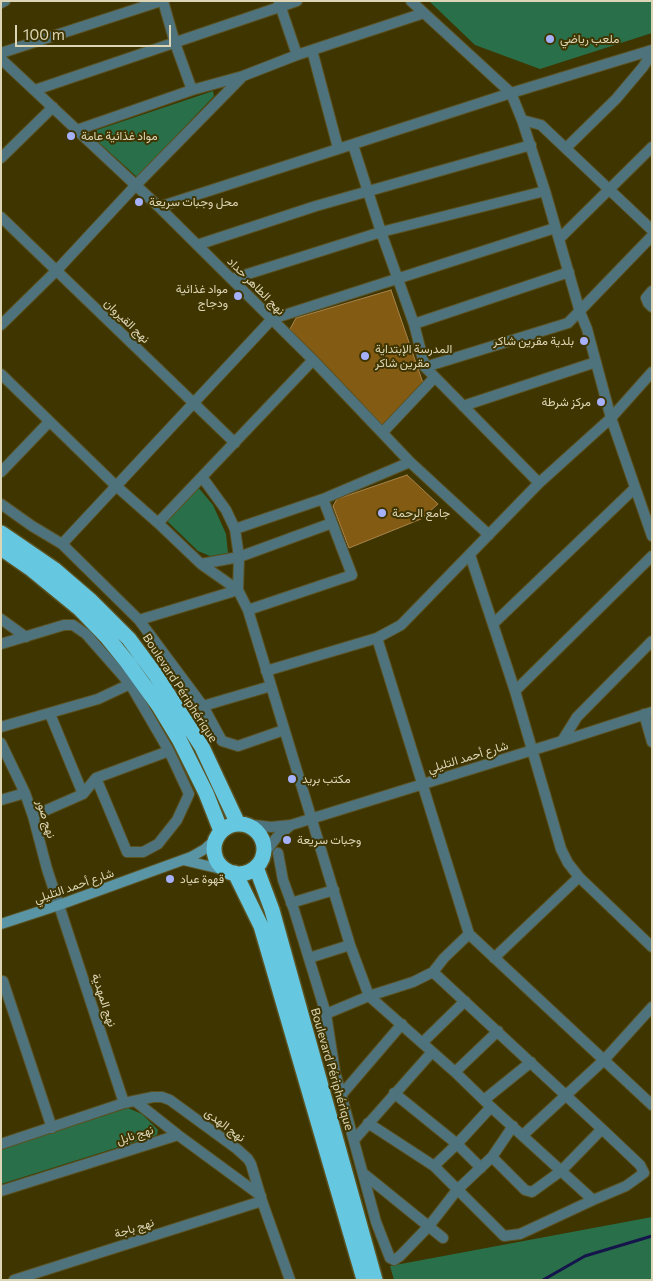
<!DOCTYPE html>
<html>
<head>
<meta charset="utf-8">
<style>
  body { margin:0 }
  #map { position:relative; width:653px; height:1281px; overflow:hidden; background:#3f3500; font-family:Commissioner,sans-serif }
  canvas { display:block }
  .frame { position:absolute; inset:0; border:2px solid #ddd6b6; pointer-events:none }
  .scale { position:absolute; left:15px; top:25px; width:156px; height:22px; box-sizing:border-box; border:2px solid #ddd6b6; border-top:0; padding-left:6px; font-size:15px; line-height:18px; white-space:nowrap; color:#ddd6b6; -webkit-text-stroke:4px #3f3500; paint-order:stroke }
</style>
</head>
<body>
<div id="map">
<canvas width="653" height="1281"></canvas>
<div class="frame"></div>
<div class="scale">100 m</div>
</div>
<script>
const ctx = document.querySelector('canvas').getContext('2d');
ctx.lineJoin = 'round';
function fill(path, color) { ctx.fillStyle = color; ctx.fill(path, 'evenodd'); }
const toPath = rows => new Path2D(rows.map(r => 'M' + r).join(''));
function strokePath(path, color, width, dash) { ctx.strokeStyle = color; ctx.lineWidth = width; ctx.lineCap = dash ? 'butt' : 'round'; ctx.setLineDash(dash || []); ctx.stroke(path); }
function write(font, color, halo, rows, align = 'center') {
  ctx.font = font + ' Commissioner,Vazirmatn,sans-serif'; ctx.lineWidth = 4; ctx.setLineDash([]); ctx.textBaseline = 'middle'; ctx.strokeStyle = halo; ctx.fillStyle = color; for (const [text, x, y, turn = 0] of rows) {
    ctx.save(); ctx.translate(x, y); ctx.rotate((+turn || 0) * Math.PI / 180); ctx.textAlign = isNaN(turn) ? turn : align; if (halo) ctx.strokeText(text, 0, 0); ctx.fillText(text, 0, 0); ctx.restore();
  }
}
const green = toPath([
  [429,1,652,1,652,33,540,69,475,45],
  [213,91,214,96,137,177,95,139,94,131],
  [197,486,213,505,226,534,228,553,210,556,198,551,165,519],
  [128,1108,142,1114,158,1130,157,1135,1,1184,1,1149],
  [652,1217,652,1280,394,1280,390,1266]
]);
const stream = toPath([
  [543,1280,585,1256,652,1236]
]);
const building = toPath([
  [391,290,423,383,383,425,290,329,296,318,391,290],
  [407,475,438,504,421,519,349,548,333,506,337,499,407,475]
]);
const street = toPath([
  [163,1,175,43,192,90],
  [411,1,511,93,522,120,545,191,580,312,587,329,611,418,652,536],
  [279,2,297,55],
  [1,3,5,1],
  [312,50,338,148],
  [1,53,161,1],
  [1,59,159,207,313,360,410,462,489,535],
  [35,90,297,1],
  [522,120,541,125,652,230],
  [77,130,192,90,243,76,297,55,424,13],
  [353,145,381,232,414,324,425,367,539,483],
  [566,148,616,99,643,67,652,53],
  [1,158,53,107],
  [159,207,511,93,652,50],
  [1,217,235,443],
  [559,239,652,147],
  [197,245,316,206,531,145],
  [232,279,381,232,545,191],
  [652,291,646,298,648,303,652,307],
  [414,324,569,272],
  [1,325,57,270,136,185,242,77],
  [425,367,568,323,652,236],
  [1,374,115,485,158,523,201,564,238,590],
  [463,406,596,362],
  [383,432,434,378],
  [410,462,323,499,235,529,239,557,238,590,248,610,350,945,369,996,455,1072,491,1107,593,1200,626,1186,644,1173,640,1165,602,1129,433,972],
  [1,472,49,422],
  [202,477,226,510,235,529],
  [1,504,32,526,62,544,139,620,203,706,222,741,238,746,284,730],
  [158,523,313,360],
  [62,544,272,319,555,228],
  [470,555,515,691,561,849,568,863,579,877,652,947],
  [201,564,239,557,332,523],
  [248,610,352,575,323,499],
  [1,619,26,637],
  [139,620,238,590],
  [493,624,635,488],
  [377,638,469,934,652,1105],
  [1,644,64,625,73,625,86,634,130,684,169,751,189,794,177,820,158,844,143,852,127,852,96,778,169,751],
  [266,671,377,638,401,625,539,483,611,418,652,372],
  [515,691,652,556],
  [203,706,271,686],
  [50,714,83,794],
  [644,714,652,742],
  [1,727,98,699,130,684],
  [562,741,577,717,652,641],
  [1,743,25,793,33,816,47,869,124,1103],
  [1,800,25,793],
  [33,816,83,794,96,778],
  [245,824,271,827,291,825,562,741,652,712],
  [278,853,283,880,294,910,326,1014,335,1072,376,1222,390,1258,394,1260,400,1256,429,1226,457,1190,492,1157,513,1126],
  [263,855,277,837,291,825],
  [291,903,334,890],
  [309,958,350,945],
  [494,958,579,877],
  [3,981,52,1128],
  [326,1014,369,996,413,982,433,972,444,958,469,934],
  [422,1043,465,1001],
  [455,1072,498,1031],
  [394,1093,457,1144,481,1168],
  [342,1094,402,1024],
  [484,1100,531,1062],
  [135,1101,178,1135],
  [368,1123,434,1166,504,1236,520,1234,593,1200],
  [523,1135,604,1060,652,1007],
  [354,1140,432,1052],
  [1,1144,124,1103,153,1097,162,1097,170,1100,237,1149,248,1159,251,1164,262,1201,290,1280],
  [492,1157,525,1190,532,1192,561,1171,602,1129],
  [434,1166,457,1144,491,1107],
  [364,1174,443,1238],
  [1,1191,178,1135,261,1196],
  [14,1280,262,1201]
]);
const secondary = toPath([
  [183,860,225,870],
  [1,924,59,905,191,857,205,849,216,839]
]);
const highway = toPath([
  [1,533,55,570,91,601,129,639,155,674,202,747,238,824],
  [1,548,30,568,80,609,107,637,128,663,159,706,179,739,206,793,221,831],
  '214 849a25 25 0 1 1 50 0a25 25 0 1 1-50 0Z',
  [256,867,272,910,375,1280],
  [235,873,261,926,363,1276]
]);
const markers = [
  [550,39,5,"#a6b1fc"],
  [71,136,5,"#a6b1fc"],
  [139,202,5,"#a6b1fc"],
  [238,296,5,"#a6b1fc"],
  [584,341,5,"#a6b1fc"],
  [365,356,5,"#a6b1fc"],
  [601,402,5,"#a6b1fc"],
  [382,513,5,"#a6b1fc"],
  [292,779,5,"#a6b1fc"],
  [287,840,5,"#a6b1fc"],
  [170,879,5,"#a6b1fc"]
];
const poiNames = [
  ["ملعب رياضي",560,39],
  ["مواد غذائية عامة",81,136],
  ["محل وجبات سريعة",149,202],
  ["مواد غذائية",228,289,"right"],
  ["ودجاج",228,303,"right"],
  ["بلدية مقرين شاكر",574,341,"right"],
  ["المدرسة الإبتداية",375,349],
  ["مقرين شاكر",375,363],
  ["مركز شرطة",591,402,"right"],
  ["جامع الرحمة",392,513],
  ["مكتب بريد",302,779],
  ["وجبات سريعة",297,840],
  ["قهوة عياد",180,879]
];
const streetNames = [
  ["نهج الطاهر حداد",256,286,45],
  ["نهج القيروان",127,321,44],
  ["Boulevard Périphérique",180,688,57],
  ["شارع أحمد التليلي",468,757,-17],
  ["نهج صور",46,819,73],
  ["شارع أحمد التليلي",74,886,-19],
  ["نهج المهدية",104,1000,72],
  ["Boulevard Périphérique",332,1069,74],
  ["نهج الهدى",225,1125,37],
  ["نهج نابل",135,1135,-18],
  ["نهج باجة",134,1228,-18]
];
fill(green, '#29704a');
strokePath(stream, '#15144b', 3);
fill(building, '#835b13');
strokePath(building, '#a8844d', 1);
strokePath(street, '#5b5221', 12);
strokePath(secondary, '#5b5221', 12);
strokePath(highway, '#5b5221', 18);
strokePath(street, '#4f737d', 10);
strokePath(secondary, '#5995a5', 10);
strokePath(highway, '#66c7e0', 15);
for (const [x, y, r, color] of markers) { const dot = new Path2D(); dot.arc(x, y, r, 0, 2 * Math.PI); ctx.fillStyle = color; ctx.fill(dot); strokePath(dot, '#3f3500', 2); }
write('12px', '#ddd6b6', '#3f3500', poiNames, 'left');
write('12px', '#ddd6b6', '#3f3500', streetNames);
</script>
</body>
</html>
